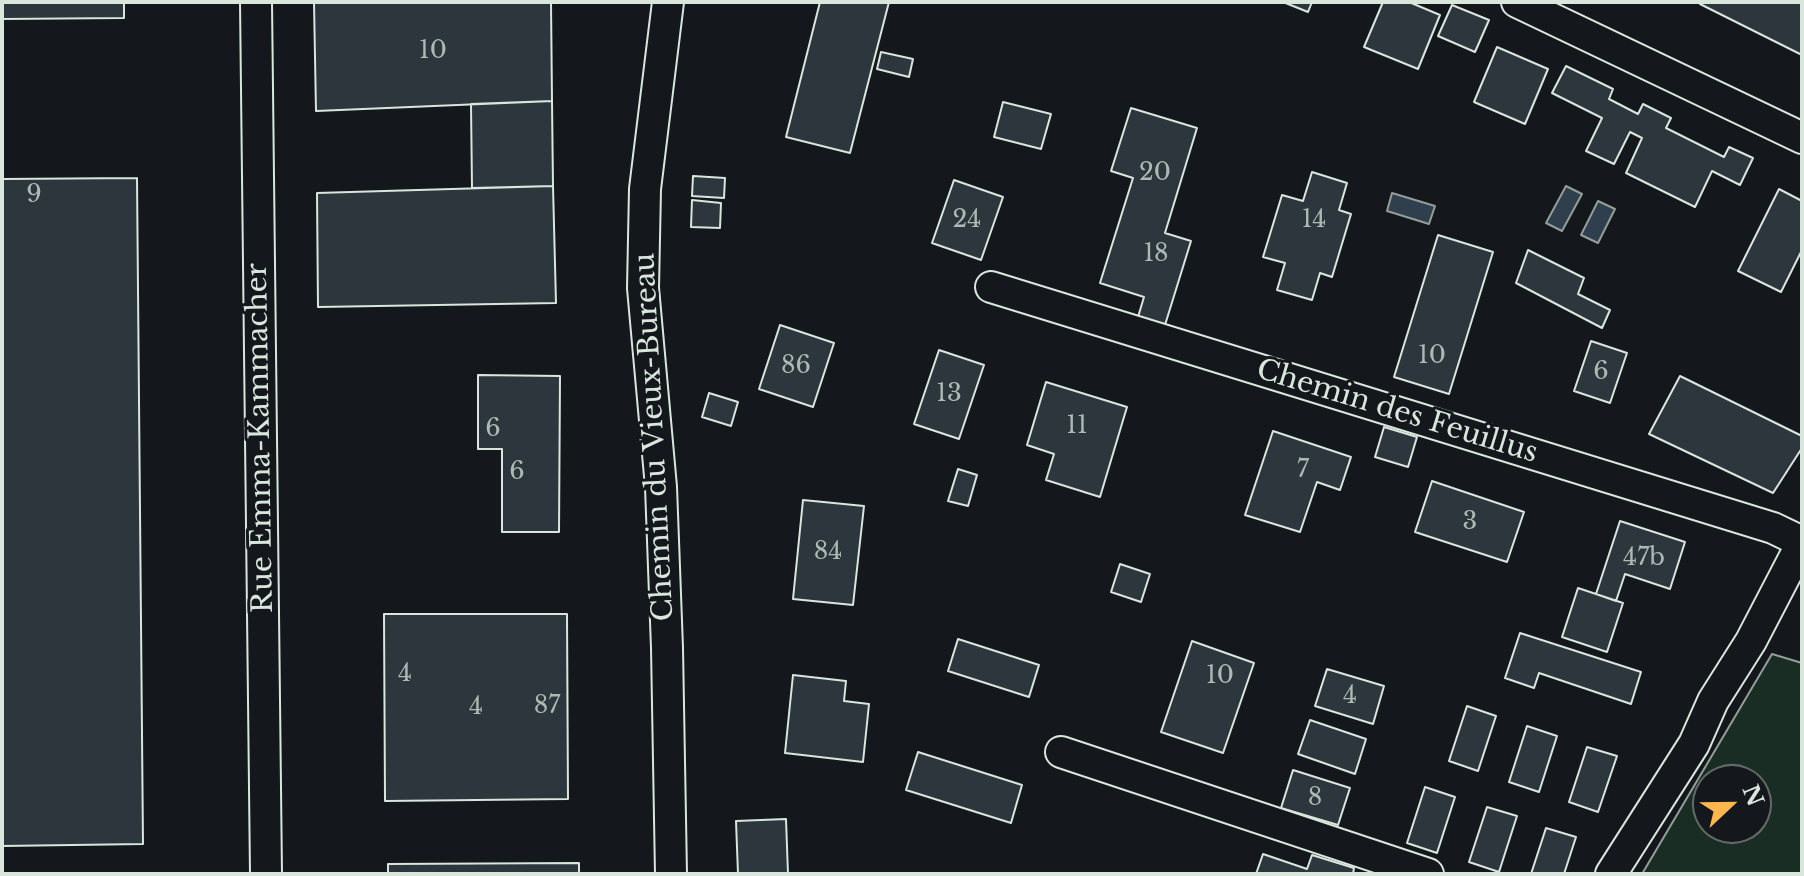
<!DOCTYPE html>
<html>
<head>
<meta charset="utf-8">
<style>
  body { margin:0 }
  #map { position:relative; width:1804px; height:876px; overflow:hidden; background:#14181c; font-family:"Libre Baskerville",serif }
  canvas { display:block }
  .frame { position:absolute; inset:0; border:4px solid #d8e6dc; pointer-events:none }
  .north { position:absolute; left:1692px; top:764px; width:80px; height:80px; box-sizing:border-box; background:#14181c; border:2px solid #626a69; border-radius:50%; rotate:68deg; font-size:22px; font-weight:700; line-height:32px; text-align:center; color:#d8e6dc }
  .north::after { content:''; display:block; margin:auto; width:28px; height:36px; background:#ffb74d; clip-path:polygon(50% 0,100% 100%,50% 72%,0 100%) }
</style>
</head>
<body>
<div id="map">
<canvas width="1804" height="876"></canvas>
<div class="frame"></div>
<div class="north">N</div>
</div>
<script>
const ctx = document.querySelector('canvas').getContext('2d');
ctx.lineJoin = 'round';
function fill(path, color) { ctx.fillStyle = color; ctx.fill(path, 'evenodd'); }
const toPath = rows => new Path2D(rows.map(r => 'M' + r).join(''));
function strokePath(path, color, width, dash) { ctx.strokeStyle = color; ctx.lineWidth = width; ctx.lineCap = dash ? 'butt' : 'round'; ctx.setLineDash(dash || []); ctx.stroke(path); }
function write(font, color, halo, rows, align = 'center') {
  ctx.font = font + ' "Libre Baskerville",serif'; ctx.lineWidth = 6; ctx.setLineDash([]); ctx.textBaseline = 'middle'; ctx.strokeStyle = halo; ctx.fillStyle = color; for (const [text, x, y, turn = 0] of rows) {
    ctx.save(); ctx.translate(x, y); ctx.rotate((+turn || 0) * Math.PI / 180); ctx.textAlign = isNaN(turn) ? turn : align; if (halo) ctx.strokeText(text, 0, 0); ctx.fillText(text, 0, 0); ctx.restore();
  }
}
const green = toPath([
  [1772,654,1802,663,1802,874,1642,874,1772,654],
  [1756,780,1756,828,1708,828,1708,780,1756,780]
]);
const water = toPath([
  [1566,186,1582,194,1562,231,1546,223,1566,186],
  [1392,193,1435,206,1429,224,1387,211,1392,193],
  [1598,201,1615,209,1598,243,1581,235,1598,201]
]);
const building = toPath([
  [2,2,124,2,124,18,2,19,2,2],
  [314,2,551,2,552,101,316,111,314,2],
  [820,2,889,2,850,153,786,137,820,2],
  [1283,2,1312,2,1308,12,1283,2],
  [1383,2,1409,2,1440,15,1418,69,1364,47,1383,2],
  [1700,2,1802,2,1802,55,1700,4,1700,2],
  [1452,5,1489,20,1475,52,1438,36,1452,5],
  [1497,47,1548,69,1525,124,1474,102,1497,47],
  [881,52,913,59,909,77,877,69,881,52],
  [1566,66,1613,89,1609,99,1638,114,1643,104,1671,118,1666,128,1724,157,1729,147,1753,158,1740,185,1712,171,1695,207,1626,173,1642,138,1630,132,1614,164,1586,151,1602,118,1552,93,1566,66],
  [552,101,553,186,472,188,471,104,552,101],
  [1003,102,1051,114,1041,149,994,137,1003,102],
  [1131,108,1197,128,1165,233,1191,241,1165,325,1138,317,1144,297,1100,283,1133,178,1111,171,1131,108],
  [1312,172,1347,183,1339,210,1351,214,1332,277,1320,273,1312,300,1277,290,1285,263,1263,257,1282,195,1303,201,1312,172],
  [693,176,725,178,724,198,692,196,693,176],
  [137,178,143,844,2,846,2,179,137,178],
  [954,180,1003,197,981,260,932,243,954,180],
  [553,186,556,303,318,307,317,193,553,186],
  [1779,189,1802,201,1802,250,1781,292,1738,271,1779,189],
  [692,200,721,203,720,228,691,227,692,200],
  [1438,235,1493,252,1449,394,1394,377,1438,235],
  [1528,250,1584,278,1578,294,1610,310,1602,328,1516,283,1528,250],
  [780,325,834,343,813,407,759,389,780,325],
  [1591,341,1627,353,1610,403,1574,391,1591,341],
  [939,350,984,365,959,439,914,424,939,350],
  [478,375,560,376,559,532,502,532,502,449,478,449,478,375],
  [1680,376,1802,436,1802,448,1773,493,1649,434,1680,376],
  [1046,382,1127,407,1100,497,1046,480,1054,454,1027,445,1046,382],
  [709,393,738,402,731,426,702,417,709,393],
  [1384,427,1417,437,1408,467,1375,457,1384,427],
  [1273,431,1351,457,1340,490,1317,482,1300,532,1245,515,1273,431],
  [958,469,977,475,968,506,948,501,958,469],
  [1432,481,1524,512,1507,562,1415,532,1432,481],
  [803,500,864,506,853,605,793,599,803,500],
  [1620,521,1685,542,1670,589,1625,574,1616,601,1596,594,1620,521],
  [1120,564,1150,574,1141,602,1111,592,1120,564],
  [1578,588,1623,603,1607,652,1562,637,1578,588],
  [384,614,567,614,568,799,385,801,384,614],
  [1520,633,1641,672,1631,704,1539,673,1534,688,1505,678,1520,633],
  [958,639,1039,665,1029,697,948,671,958,639],
  [1192,641,1254,663,1223,753,1161,732,1192,641],
  [1327,669,1384,686,1373,724,1315,706,1327,669],
  [793,675,846,681,844,701,869,704,863,762,785,753,793,675],
  [1467,706,1496,716,1478,771,1449,761,1467,706],
  [1310,720,1366,739,1355,774,1298,754,1310,720],
  [1527,726,1557,736,1539,792,1509,782,1527,726],
  [1587,747,1617,756,1598,812,1569,802,1587,747],
  [918,752,1022,785,1011,823,906,790,918,752],
  [1293,770,1350,788,1338,825,1281,808,1293,770],
  [1425,787,1455,797,1437,853,1407,843,1425,787],
  [1487,807,1517,816,1499,872,1469,862,1487,807],
  [786,819,788,874,738,874,736,821,786,819],
  [1546,828,1576,837,1564,874,1531,874,1546,828],
  [1263,854,1307,869,1312,855,1354,868,1353,874,1256,874,1263,854],
  [579,863,579,874,388,874,388,864,579,863]
]);
const street = toPath([
  [256,2,266,874],
  [668,2,645,189,643,288,661,487,667,648,671,874],
  [1517,2,1802,138],
  [991,287,1773,528,1802,542],
  [1061,752,1428,874],
  [1611,874,1694,744,1713,701,1751,641,1802,543]
]);
const numberNames = [
  ["10",433,51],
  ["20",1155,173],
  ["9",34,195],
  ["24",967,220],
  ["14",1314,220],
  ["18",1156,254],
  ["10",1432,356],
  ["86",796,366],
  ["6",1601,372],
  ["13",949,394],
  ["11",1077,426],
  ["6",493,429],
  ["7",1303,470],
  ["6",517,472],
  ["3",1470,522],
  ["84",828,552],
  ["47b",1644,558],
  ["4",405,674],
  ["10",1220,676],
  ["4",1350,696],
  ["87",547,706],
  ["4",476,707],
  ["8",1315,798]
];
const streetNames = [
  ["Chemin des Feuillus",1397,412,17],
  ["Chemin du Vieux-Bureau",655,437,-93],
  ["Rue Emma-Kammacher",261,438,-91]
];
fill(green, '#1a2d24');
strokePath(green, '#939e99', 2);
fill(water, '#2f3f4d');
strokePath(water, '#939e99', 2);
fill(building, '#2c363c');
strokePath(building, '#d8e6dc', 2);
strokePath(street, '#d8e6dc', 34);
strokePath(street, '#14181c', 30);
write('24px', '#adbab4', null, numberNames);
write('28px', '#d8e6dc', '#14181c', streetNames);
</script>
</body>
</html>
